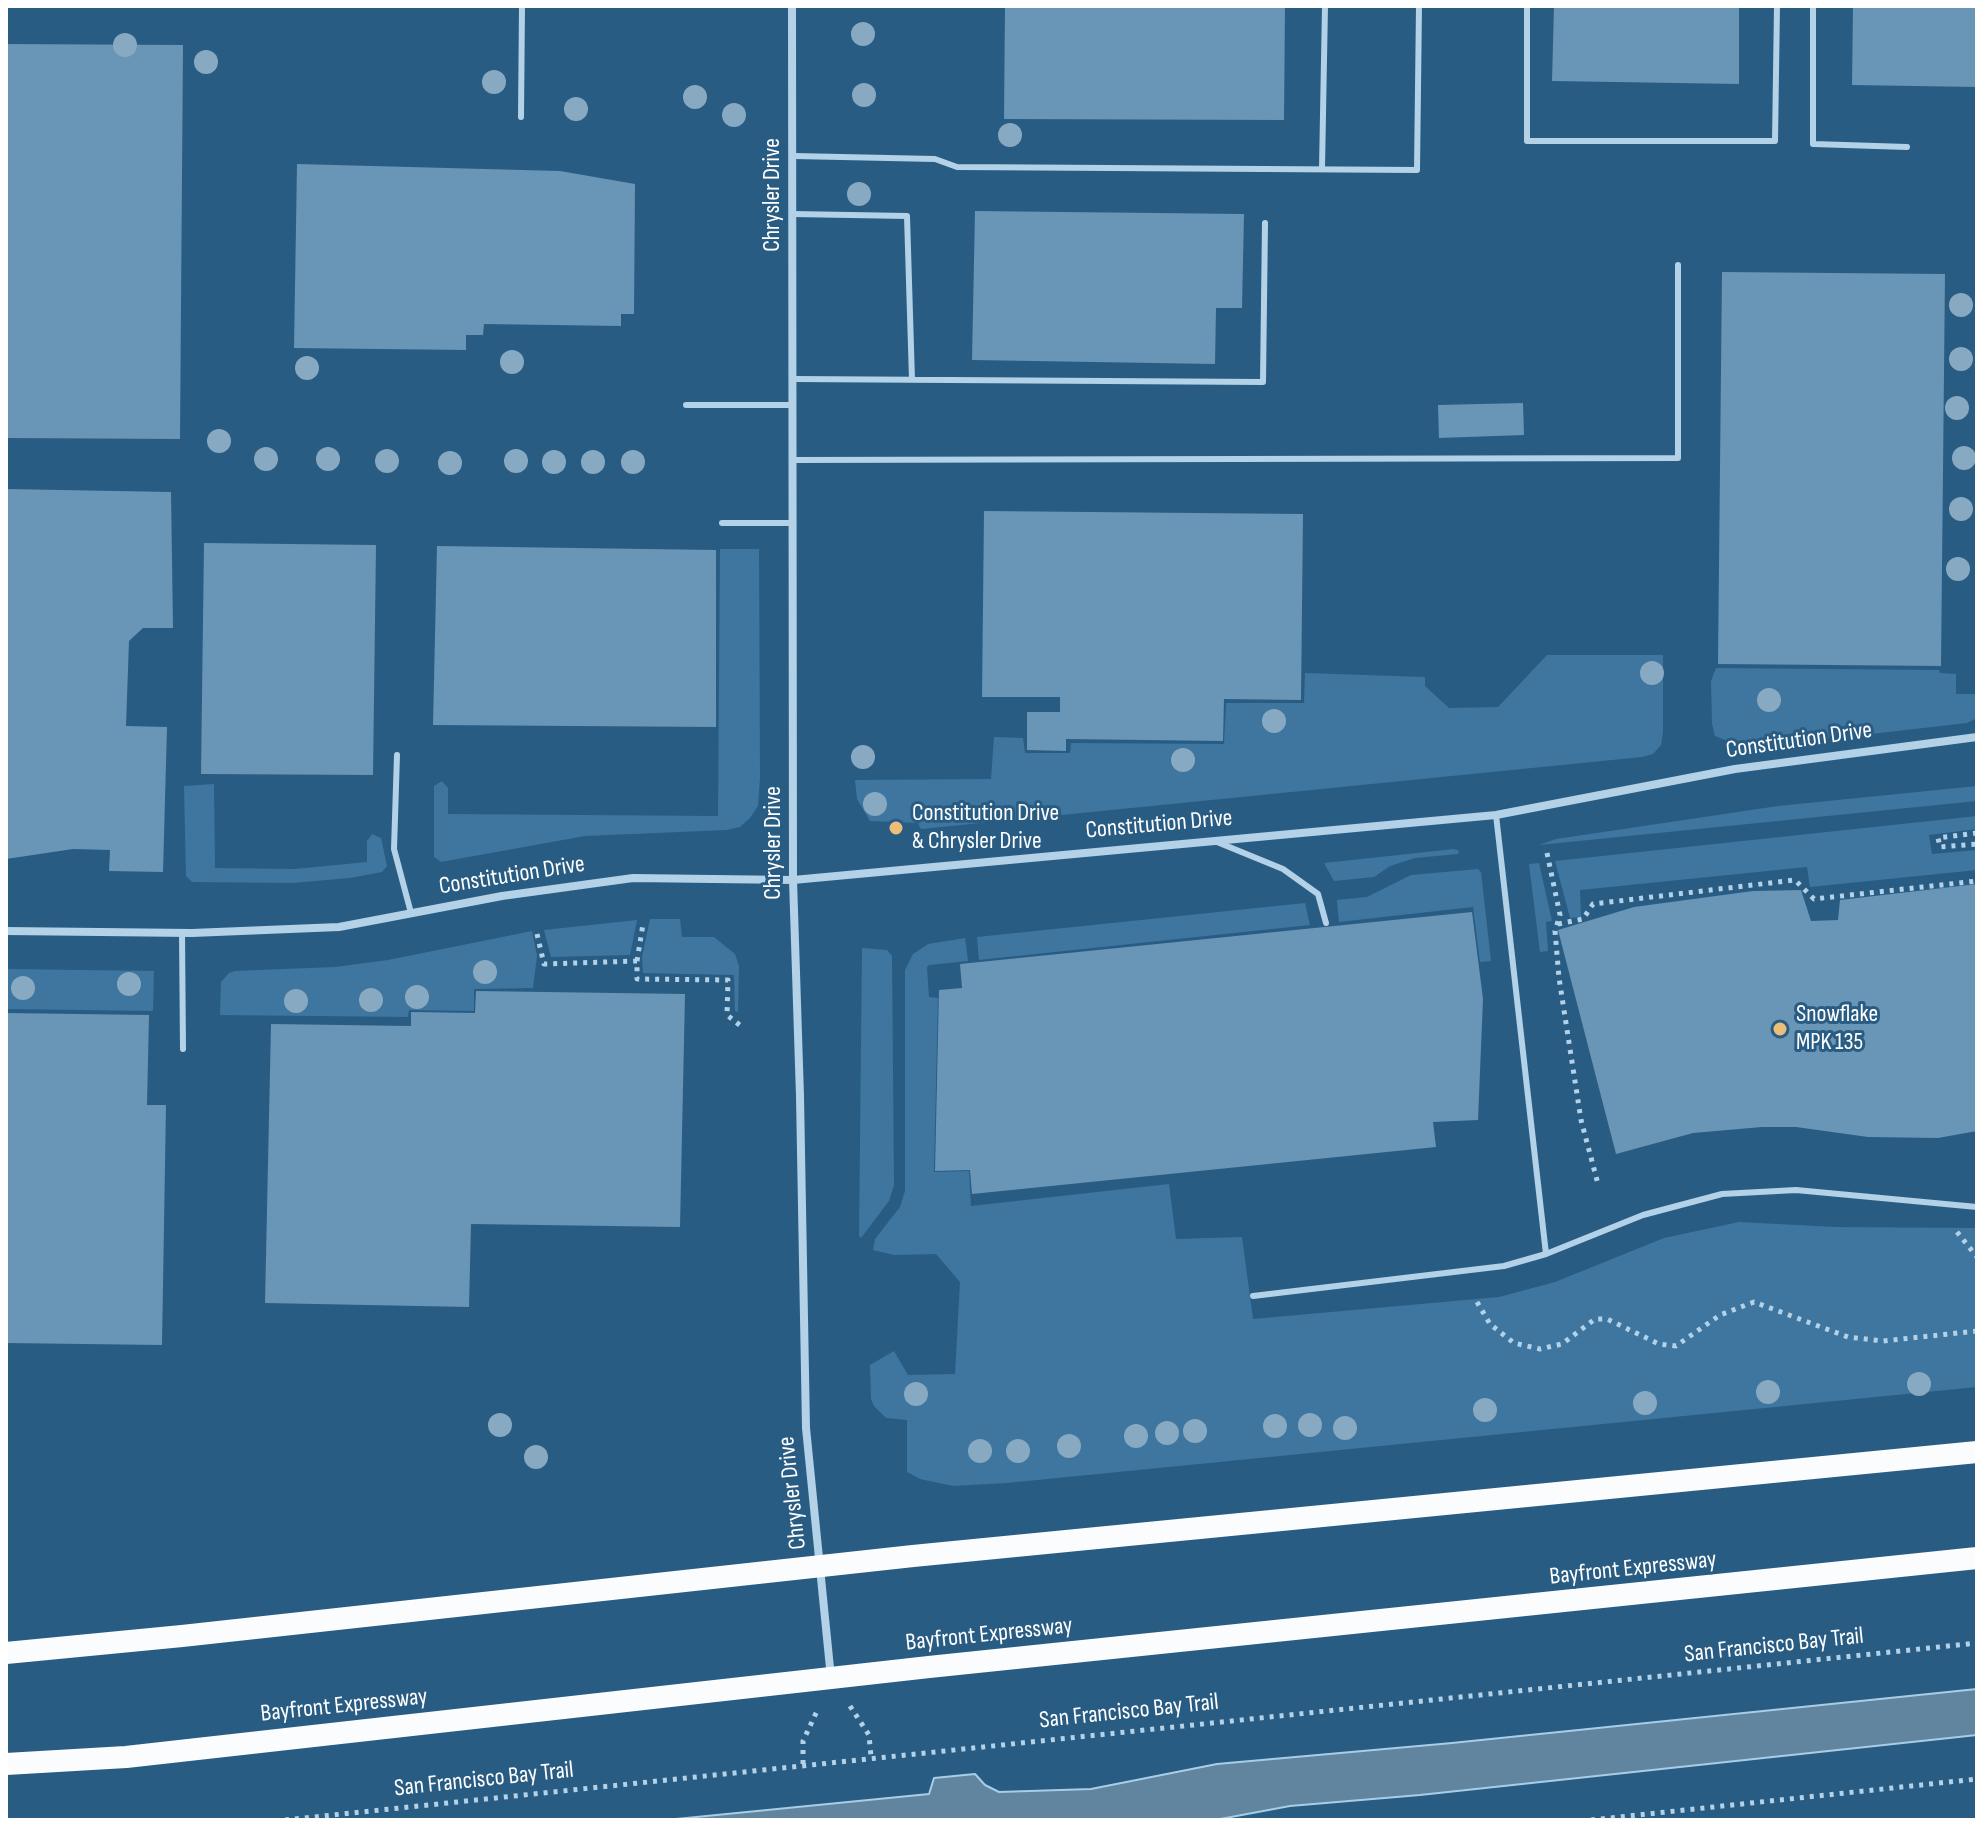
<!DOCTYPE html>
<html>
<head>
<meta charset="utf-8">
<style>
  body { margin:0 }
  #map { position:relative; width:1983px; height:1826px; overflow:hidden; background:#295c83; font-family:"Sofia Sans Condensed",sans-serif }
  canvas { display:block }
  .frame { position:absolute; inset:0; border:8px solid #fff; pointer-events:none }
</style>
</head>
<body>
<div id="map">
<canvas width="1983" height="1826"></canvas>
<div class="frame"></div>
</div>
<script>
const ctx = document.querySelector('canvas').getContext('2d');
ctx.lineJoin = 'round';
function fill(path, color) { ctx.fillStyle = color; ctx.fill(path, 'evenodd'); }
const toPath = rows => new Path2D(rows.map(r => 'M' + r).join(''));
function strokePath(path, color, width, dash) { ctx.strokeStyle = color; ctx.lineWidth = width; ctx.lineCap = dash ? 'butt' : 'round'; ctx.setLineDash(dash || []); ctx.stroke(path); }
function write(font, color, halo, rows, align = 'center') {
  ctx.font = font + ' "Sofia Sans Condensed",sans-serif'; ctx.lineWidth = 6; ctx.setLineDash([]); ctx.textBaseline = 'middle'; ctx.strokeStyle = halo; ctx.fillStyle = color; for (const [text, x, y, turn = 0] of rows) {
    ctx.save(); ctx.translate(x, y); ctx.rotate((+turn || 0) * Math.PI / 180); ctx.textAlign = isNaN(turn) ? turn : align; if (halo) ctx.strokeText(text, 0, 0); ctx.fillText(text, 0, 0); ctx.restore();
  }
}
const green = toPath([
  [720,549,759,549,760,778,758,806,750,818,740,827,727,830,585,836,441,862,434,857,434,786,442,781,448,788,448,814,718,816],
  [1547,655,1663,655,1663,732,1661,745,1653,754,1642,757,921,829,918,823,870,821,857,799,855,780,991,779,994,737,1023,738,1025,753,1070,753,1071,743,1224,744,1226,703,1304,703,1305,673,1425,677,1425,686,1449,708,1498,707],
  [1716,668,1939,670,1940,673,1956,674,1956,694,1977,694,1977,718,1967,723,1757,747,1738,745,1715,736,1712,724,1711,681],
  [214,784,215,868,295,869,367,862,367,841,372,834,381,838,387,866,382,872,350,878,292,883,192,882,186,876,184,786],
  [1977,786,1977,801,1539,845,1556,839,1778,806],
  [1977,816,1977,829,1929,835,1932,854,1977,850,1977,870,1810,887,1807,867,1580,890,1581,917,1570,918,1555,861],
  [1454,849,1459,851,1458,854,1415,858,1390,866,1374,877,1334,881,1324,863],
  [1539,863,1552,921,1546,922,1548,951,1540,952,1529,864],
  [1478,869,1481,872,1491,961,1480,962,1473,907,1339,922,1337,900,1367,897,1411,875],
  [1305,903,1310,925,979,960,977,937],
  [650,919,680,919,682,937,714,937,735,954,739,966,738,1012,735,1011,734,975,643,973,642,957],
  [637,920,630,955,551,957,544,930],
  [532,931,537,956,533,988,474,989,474,1011,409,1010,408,1017,220,1015,221,982,229,973,235,971,335,967,388,960],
  [965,938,968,961,929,965,927,967,929,997,938,998,934,1172,969,1171,971,1206,1169,1184,1176,1239,1242,1237,1253,1319,1499,1297,1555,1282,1664,1238,1739,1222,1836,1227,1977,1228,1977,1387,1007,1483,953,1486,920,1479,907,1472,907,1420,886,1418,874,1406,871,1399,870,1365,894,1351,908,1375,955,1374,960,1282,936,1254,894,1255,873,1250,875,1239,900,1207,905,1191,905,970,913,954,928,944],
  [862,948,887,950,892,956,894,1185,889,1201,861,1238,859,1236],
  [6,969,154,971,153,1011,6,1009]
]);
const water = toPath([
  [1977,1689,1977,1735,1420,1795,1290,1806,1215,1820,666,1820,929,1794,934,1778,975,1774,985,1785,999,1792,1091,1789,1217,1764,1452,1743,1977,1689]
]);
const building = toPath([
  [1005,6,1285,6,1284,120,1004,119],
  [1554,6,1739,6,1739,84,1552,81],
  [1853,6,1977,6,1977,87,1852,85],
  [6,44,183,45,180,439,6,438],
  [297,164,560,171,635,184,634,314,621,314,621,326,484,324,483,335,466,335,466,350,294,348],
  [975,211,1244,214,1242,308,1216,308,1215,364,972,360],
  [1722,272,1945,274,1941,666,1718,664],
  [1523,403,1524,435,1439,438,1438,405],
  [6,489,171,492,173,628,143,628,129,641,126,726,167,727,163,872,109,871,110,850,73,849,6,859],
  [984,511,1303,514,1301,700,1224,699,1223,741,1066,739,1066,751,1027,750,1027,712,1060,712,1060,697,982,697],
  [204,543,376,545,373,775,201,774],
  [437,546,716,550,716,727,433,725],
  [1977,884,1977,1131,1938,1138,1868,1137,1796,1127,1762,1127,1693,1133,1616,1154,1558,930,1634,907,1753,891,1801,890,1811,921,1838,920,1840,900],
  [1472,912,1483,999,1478,1120,1433,1122,1436,1147,972,1194,970,1170,935,1171,939,990,962,988,960,964],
  [476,991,685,994,680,1227,471,1224,469,1307,265,1303,271,1024,411,1026,411,1012,475,1013],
  [6,1013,149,1015,147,1105,166,1105,162,1345,6,1343]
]);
const path = toPath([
  [1977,833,1938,838,1940,847,1977,844],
  [1547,853,1560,915,1555,931,1559,978,1581,1120,1598,1184],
  [1558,924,1583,919,1593,904,1795,880,1814,899,1977,881],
  [537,934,544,964,637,961,637,979,728,980,727,1015,742,1027],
  [637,961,643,924],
  [1957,1232,1977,1257],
  [1477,1302,1490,1324,1514,1343,1540,1349,1562,1344,1595,1319,1607,1319,1659,1344,1676,1346,1720,1315,1754,1302,1848,1337,1883,1341,1977,1331],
  [850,1706,869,1735,871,1757],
  [803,1764,803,1741,818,1709],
  [285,1820,1977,1643],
  [1591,1820,1977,1779]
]);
const service = toPath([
  [1527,6,1527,141,1775,141,1777,6],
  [1813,6,1813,144,1907,147],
  [521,117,522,6],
  [794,156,935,159,957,167,1417,170,1419,6],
  [1322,168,1325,6],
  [793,214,907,216,912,380],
  [793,379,1263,382,1265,223],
  [686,405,793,405],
  [793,460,1678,458,1678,265],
  [722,523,793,523],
  [397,755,394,849,411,913],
  [1496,815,1546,1254],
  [1217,842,1283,869,1318,894,1326,923],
  [182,933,183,1049],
  [1253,1296,1504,1266,1546,1254,1643,1215,1722,1194,1796,1190,1977,1207]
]);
const minor = toPath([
  [792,6,793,880,800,1096,806,1428,831,1678],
  [6,931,192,933,339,927,502,896,633,878,793,880,1496,815,1735,769,1977,737]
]);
const trunk = toPath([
  [6,1653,182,1636,913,1556,1977,1452],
  [6,1764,126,1757,929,1667,1977,1558]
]);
const trees = [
  [863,34],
  [125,45],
  [206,62],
  [494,82],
  [864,95],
  [695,97],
  [576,109],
  [734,115],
  [1010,135],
  [859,194],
  [1961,305],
  [1961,359],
  [512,362],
  [307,368],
  [1957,408],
  [219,441],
  [1964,458],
  [266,459],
  [328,459],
  [387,461],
  [516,461],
  [554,462],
  [593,462],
  [633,462],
  [450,463],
  [1961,509],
  [1958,569],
  [1652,673],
  [1769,700],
  [1274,721],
  [863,757],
  [1183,760],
  [875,804],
  [485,972],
  [129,984],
  [23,988],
  [417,997],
  [371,1000],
  [296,1001],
  [1919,1384],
  [1768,1392],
  [916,1394],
  [1645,1403],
  [1485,1410],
  [500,1425],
  [1310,1425],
  [1275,1426],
  [1345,1428],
  [1195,1431],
  [1167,1433],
  [1136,1436],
  [1069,1446],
  [980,1451],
  [1018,1451],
  [536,1457]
];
const markers = [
  [896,828,8,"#edbe7a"],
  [1780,1029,8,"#edbe7a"]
];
const streetNames = [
  ["Chrysler Drive",773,195,-90],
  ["Constitution Drive",1799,741,-8],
  ["Constitution Drive",1159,825,-5],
  ["Chrysler Drive",774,843,-90],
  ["Constitution Drive",512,876,-9],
  ["Chrysler Drive",793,1493,-96],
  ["Bayfront Expressway",1633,1569,-6],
  ["Bayfront Expressway",989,1635,-6],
  ["San Francisco Bay Trail",1774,1646,-6],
  ["Bayfront Expressway",344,1706,-6],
  ["San Francisco Bay Trail",1129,1712,-6],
  ["San Francisco Bay Trail",484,1780,-6]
];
const poiNames = [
  ["Constitution Drive",912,814],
  ["& Chrysler Drive",912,842],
  ["Snowflake",1796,1015],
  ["MPK 135",1796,1043]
];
fill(green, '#3e769f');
fill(water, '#61849f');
strokePath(water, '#a8cde7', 2);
fill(building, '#6995b6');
strokePath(path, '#b3d1e7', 5, [4, 6]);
strokePath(service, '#b3d1e7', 6);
strokePath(minor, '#b3d1e7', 8);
strokePath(trunk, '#fafcfe', 22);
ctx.fillStyle = '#88a9c2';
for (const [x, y] of trees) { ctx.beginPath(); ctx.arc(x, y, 12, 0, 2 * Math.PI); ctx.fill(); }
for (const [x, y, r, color] of markers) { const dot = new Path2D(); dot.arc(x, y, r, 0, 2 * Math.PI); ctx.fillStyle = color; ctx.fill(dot); strokePath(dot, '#295c83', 3); }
write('24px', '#fff', '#295c83', streetNames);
write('24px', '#fff', '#295c83', poiNames, 'left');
</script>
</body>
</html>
